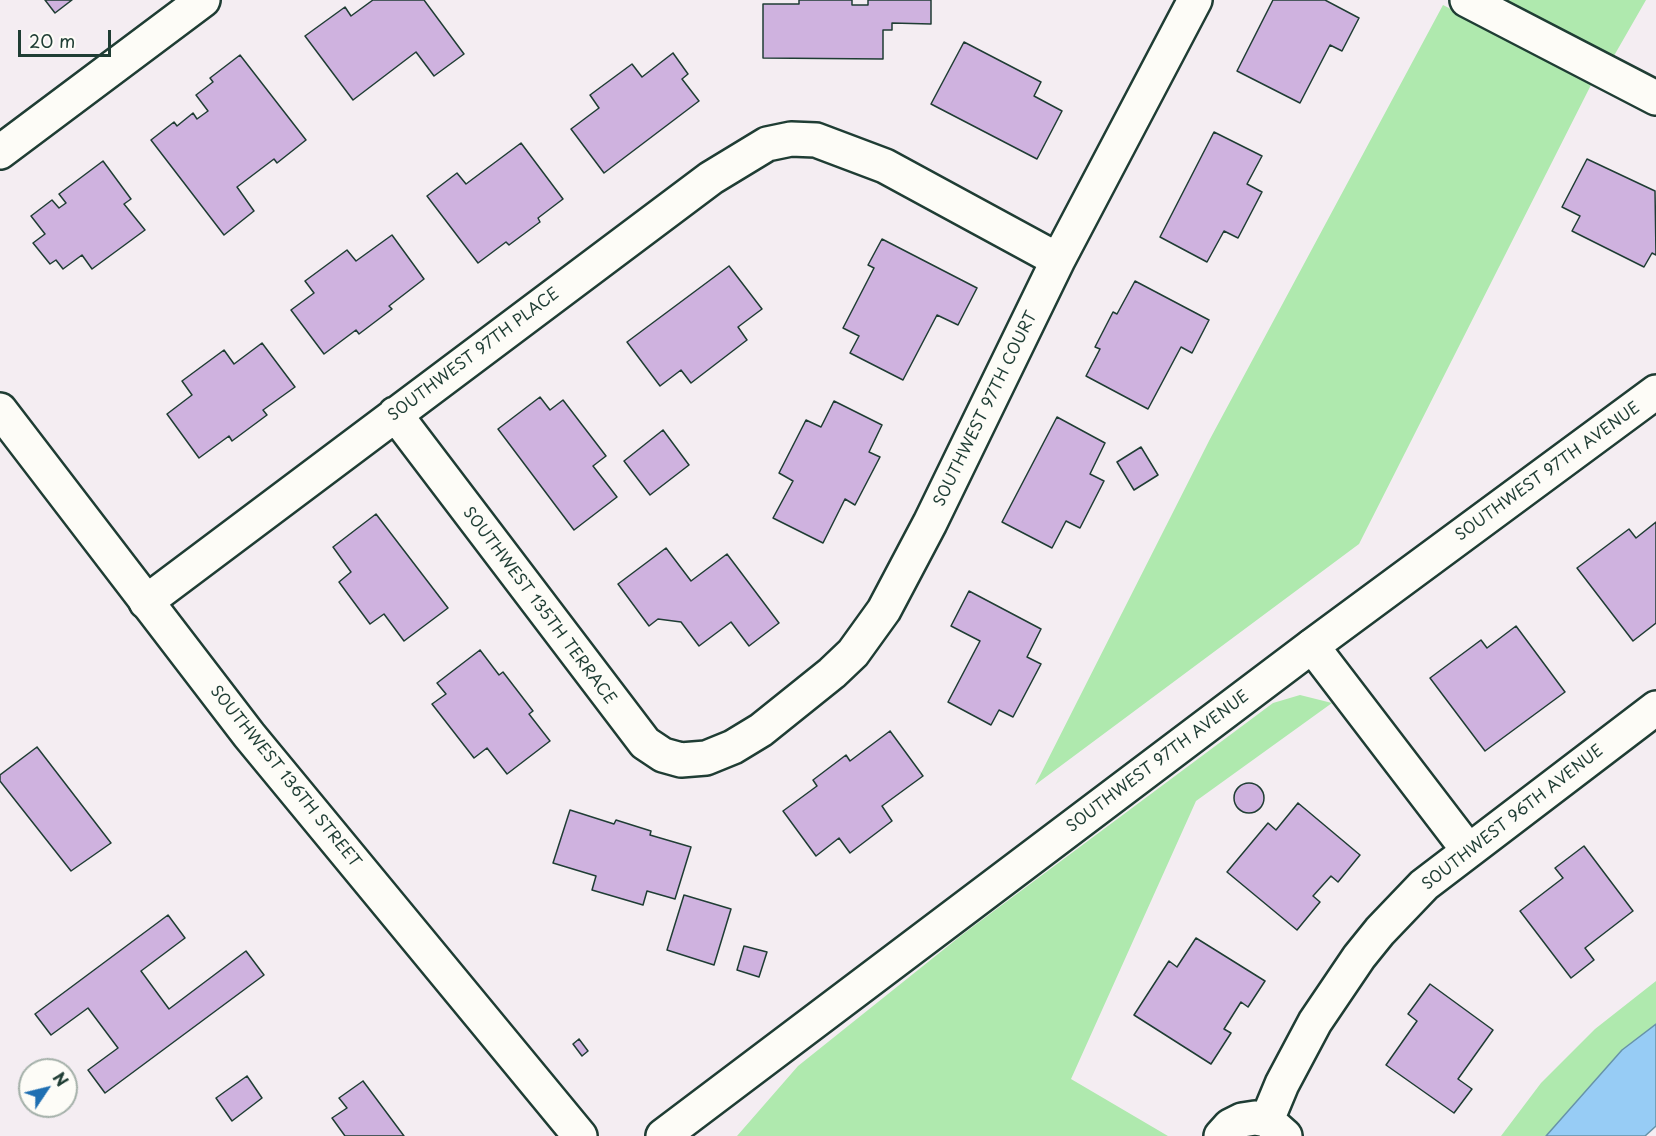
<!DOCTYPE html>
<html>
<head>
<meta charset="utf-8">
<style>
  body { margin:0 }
  #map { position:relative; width:1656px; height:1136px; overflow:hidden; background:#f4edf2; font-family:"Playpen Sans",sans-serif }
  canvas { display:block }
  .north { position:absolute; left:18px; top:1058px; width:60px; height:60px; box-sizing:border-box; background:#fdfcf7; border:2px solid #a4b0a9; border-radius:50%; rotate:55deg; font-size:16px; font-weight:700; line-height:24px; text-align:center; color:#1f3d34 }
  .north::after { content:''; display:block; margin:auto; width:21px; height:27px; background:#1f6fb2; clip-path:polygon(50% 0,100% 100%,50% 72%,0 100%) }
  .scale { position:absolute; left:18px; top:30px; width:93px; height:27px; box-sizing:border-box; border:3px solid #1f3d34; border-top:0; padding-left:8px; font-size:18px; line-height:21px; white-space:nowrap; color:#1f3d34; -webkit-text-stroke:4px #fdfcf7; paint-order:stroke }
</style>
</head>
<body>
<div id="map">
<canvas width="1656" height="1136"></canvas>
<div class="north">N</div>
<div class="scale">20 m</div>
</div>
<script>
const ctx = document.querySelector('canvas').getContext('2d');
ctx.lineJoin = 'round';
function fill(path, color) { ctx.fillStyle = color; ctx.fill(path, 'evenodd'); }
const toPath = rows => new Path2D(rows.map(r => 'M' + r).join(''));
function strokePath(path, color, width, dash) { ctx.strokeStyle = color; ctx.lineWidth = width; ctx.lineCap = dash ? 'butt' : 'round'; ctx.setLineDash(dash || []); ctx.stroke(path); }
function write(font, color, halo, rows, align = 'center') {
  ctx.font = font + ' "Playpen Sans",sans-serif'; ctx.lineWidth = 5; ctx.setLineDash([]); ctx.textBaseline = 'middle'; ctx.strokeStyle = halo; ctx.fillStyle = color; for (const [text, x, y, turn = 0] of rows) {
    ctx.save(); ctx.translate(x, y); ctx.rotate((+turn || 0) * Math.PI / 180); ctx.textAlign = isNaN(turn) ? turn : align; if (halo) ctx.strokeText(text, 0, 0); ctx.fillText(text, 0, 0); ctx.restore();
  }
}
const green = toPath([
  [1499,0,1646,0,1611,61],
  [1443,5,1593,81,1359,544,1035,785,1210,439],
  [1300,695,1332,703,1196,801,1071,1079,1168,1136,737,1136,798,1066,963,934,1273,703],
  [1656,981,1656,1024,1622,1050,1546,1136,1501,1136,1541,1083,1595,1029]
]);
const water = toPath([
  [1656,1024,1656,1126,1645,1136,1546,1136,1622,1050,1656,1024]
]);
const building = toPath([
  [45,0,72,0,55,13,45,0],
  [373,0,424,0,464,54,434,76,416,52,353,100,305,36,345,7,351,16,373,0],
  [799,0,852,0,852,5,868,5,868,0,931,0,931,24,892,23,892,30,883,30,883,59,763,58,763,4,799,4,799,0],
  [1273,0,1325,0,1359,18,1342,51,1330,45,1300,103,1237,71,1273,0],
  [964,42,1041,82,1034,96,1062,111,1037,159,931,104,964,42],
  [673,53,688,74,682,79,699,101,604,173,571,129,599,108,590,95,632,64,642,77,673,53],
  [240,55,306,140,277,163,274,159,237,187,254,211,224,235,151,140,174,122,177,126,193,113,197,119,208,111,196,95,213,82,210,78,240,55],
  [1214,132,1262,156,1247,184,1262,192,1238,238,1224,231,1207,262,1160,237,1214,132],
  [521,143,563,199,538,218,540,222,509,245,506,242,478,263,427,196,457,173,466,184,521,143],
  [1587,159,1655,191,1656,255,1652,253,1644,267,1572,231,1580,216,1562,207,1587,159],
  [103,161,131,199,124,204,145,230,92,269,82,255,63,269,56,260,50,264,33,243,45,234,31,216,52,200,59,208,66,203,59,194,103,161],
  [392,235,424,279,389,306,392,309,359,334,356,330,324,354,291,310,314,293,305,281,347,250,356,261,392,235],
  [882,239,977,288,958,325,937,315,903,380,850,353,859,336,843,328,874,268,868,265,882,239],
  [729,266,762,309,738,327,747,340,691,383,681,370,660,386,627,342,729,266],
  [1135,281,1209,320,1192,353,1181,347,1148,409,1086,376,1100,349,1095,347,1113,312,1117,314,1135,281],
  [262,343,295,387,263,410,267,415,232,441,229,436,199,458,167,414,192,395,182,381,224,350,234,364,262,343],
  [540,397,550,410,563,400,606,456,593,466,617,497,574,530,498,429,540,397],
  [834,401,882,425,869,452,880,457,855,505,845,499,823,543,773,518,793,481,779,473,806,420,821,427,834,401],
  [1057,417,1105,443,1090,474,1104,481,1080,528,1066,521,1052,548,1002,522,1057,417],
  [663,430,689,465,650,495,624,461,663,430],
  [1141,447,1158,475,1134,490,1117,462,1141,447],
  [376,514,448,608,404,641,384,614,370,624,339,582,351,572,333,547,376,514],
  [1656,522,1656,623,1633,641,1577,568,1629,529,1636,538,1656,522],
  [666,548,691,581,727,554,779,623,749,646,731,622,699,646,681,622,658,619,649,626,618,584,666,548],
  [969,591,1041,629,1027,657,1041,664,1013,717,999,710,991,725,948,702,980,641,951,626,969,591],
  [1516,626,1565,692,1485,751,1430,678,1481,640,1487,648,1516,626],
  [480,650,499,675,503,672,533,711,529,714,550,741,507,774,487,748,474,758,432,704,446,694,437,683,480,650],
  [890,731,923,776,882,806,892,821,850,853,839,838,816,856,783,811,817,786,813,780,846,755,850,761,890,731],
  [37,747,111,843,71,871,0,781,0,775,37,747],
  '1234 798a15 15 0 1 1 30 0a15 15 0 1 1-30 0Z',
  [1298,803,1360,855,1338,882,1331,876,1313,896,1320,902,1297,930,1227,872,1268,823,1276,830,1298,803],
  [570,810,614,824,616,820,651,831,650,835,691,847,675,899,647,891,643,905,592,890,596,876,553,863,570,810],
  [1584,846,1633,911,1585,948,1594,960,1571,978,1520,911,1563,878,1555,868,1584,846],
  [684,895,731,909,714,965,667,950,684,895],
  [168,915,185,938,141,971,169,1009,246,951,264,975,105,1093,88,1070,118,1048,88,1008,51,1035,35,1014,168,915],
  [1196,938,1265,981,1248,1007,1241,1002,1224,1029,1231,1033,1211,1064,1134,1015,1169,961,1177,967,1196,938],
  [744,946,767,952,759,977,737,970,744,946],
  [1430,984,1493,1030,1458,1079,1472,1089,1454,1113,1386,1065,1417,1021,1408,1014,1430,984],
  [579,1039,588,1051,582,1056,573,1044,579,1039],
  [247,1076,262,1098,232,1121,216,1098,247,1076],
  [363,1081,404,1136,345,1136,332,1118,347,1108,339,1098,363,1081]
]);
const minor = toPath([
  [1467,0,1656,98],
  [0,152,203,0],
  [395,414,645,743,663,755,681,760,706,758,733,747,761,730,832,673,853,653,884,610,930,523,1058,260,1195,0],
  [146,602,711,178,767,144,791,139,816,140,885,166,1058,260],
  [1312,646,1468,850],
  [1267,1120,1282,1084,1315,1022,1359,957,1380,931,1424,885,1656,708],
  [1221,1136,1230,1126,1242,1120,1255,1118,1267,1120,1285,1136]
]);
const tertiary = toPath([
  [0,410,249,735,580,1136],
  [663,1136,1312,646,1656,392]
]);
const streetNames = [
  ["SOUTHWEST 97TH PLACE",474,355,-37],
  ["SOUTHWEST 97TH COURT",986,409,-64],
  ["SOUTHWEST 97TH AVENUE",1548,472,-36],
  ["SOUTHWEST 135TH TERRACE",539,606,53],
  ["SOUTHWEST 97TH AVENUE",1158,762,-37],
  ["SOUTHWEST 136TH STREET",285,777,51],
  ["SOUTHWEST 96TH AVENUE",1513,818,-38]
];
fill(green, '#afe9ae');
fill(water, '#97ccf5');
strokePath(water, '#6793a8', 1.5);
fill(building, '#cfb2df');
strokePath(building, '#1f3d34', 1.5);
strokePath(minor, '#1f3d34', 38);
strokePath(tertiary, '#1f3d34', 38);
strokePath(minor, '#fdfcf7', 33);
strokePath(tertiary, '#fdfcf7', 33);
write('16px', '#1f3d34', '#fdfcf7', streetNames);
</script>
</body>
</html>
